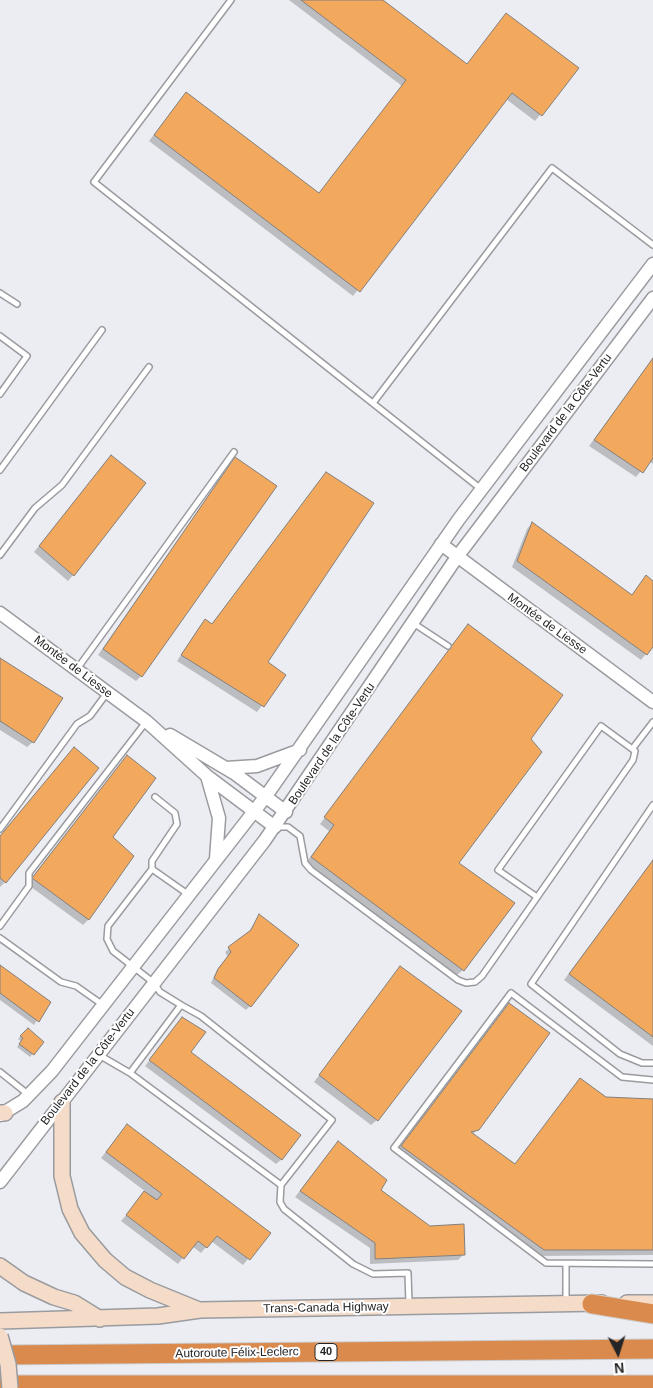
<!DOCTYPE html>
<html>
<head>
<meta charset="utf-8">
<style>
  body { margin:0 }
  #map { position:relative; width:653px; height:1388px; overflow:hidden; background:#ecedf2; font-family:Helvetica,sans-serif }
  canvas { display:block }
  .north { position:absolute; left:593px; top:1328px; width:50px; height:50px; -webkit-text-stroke:4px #fff; paint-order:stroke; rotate:175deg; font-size:14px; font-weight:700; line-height:20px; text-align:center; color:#252527 }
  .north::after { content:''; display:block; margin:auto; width:18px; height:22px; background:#252527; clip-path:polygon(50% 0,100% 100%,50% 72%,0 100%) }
</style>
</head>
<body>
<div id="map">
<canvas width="653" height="1388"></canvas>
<div class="north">N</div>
</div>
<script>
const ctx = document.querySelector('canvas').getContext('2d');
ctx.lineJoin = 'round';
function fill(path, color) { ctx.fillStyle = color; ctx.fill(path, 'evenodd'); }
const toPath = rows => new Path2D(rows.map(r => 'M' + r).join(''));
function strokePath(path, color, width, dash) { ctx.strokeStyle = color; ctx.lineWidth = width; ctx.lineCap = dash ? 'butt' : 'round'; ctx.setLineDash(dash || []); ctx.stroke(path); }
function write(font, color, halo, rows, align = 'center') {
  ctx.font = font + ' Helvetica,sans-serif'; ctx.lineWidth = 4; ctx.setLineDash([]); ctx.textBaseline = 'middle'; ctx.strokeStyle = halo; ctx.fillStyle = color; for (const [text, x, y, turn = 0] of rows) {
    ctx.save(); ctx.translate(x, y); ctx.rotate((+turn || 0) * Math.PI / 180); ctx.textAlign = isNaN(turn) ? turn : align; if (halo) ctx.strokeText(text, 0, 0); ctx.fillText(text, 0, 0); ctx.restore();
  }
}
const shadow = toPath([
  [289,0,381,0,466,65,577,68,535,121,506,99,353,296,149,141,181,99,319,194,402,86],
  [653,358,653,464,649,461,636,477,589,446],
  [106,463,73,575,68,581,34,552],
  [230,465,141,676,136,681,98,655],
  [326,473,266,662,285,675,257,712,177,661,200,626,205,621,211,625],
  [532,523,631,596,646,577,653,582,653,645,641,660,512,567,527,529],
  [463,631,529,739,457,863,463,970,457,975,306,863,329,831,320,824],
  [0,660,33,742,27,747,0,730],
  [122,762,88,920,83,925,27,884],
  [0,837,5,882,0,887],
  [653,860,653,1046,564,980],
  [259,916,250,1006,246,1010,211,983,218,968,228,957,225,952,248,933],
  [0,967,49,1002,34,1025,0,1000],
  [400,968,377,1120,371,1125,314,1082],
  [504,1010,478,1129,473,1134,514,1165,605,1099,653,1100,653,1255,538,1256,396,1152],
  [182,1019,189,1053,282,1159,276,1164,145,1066],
  [28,1029,42,1042,30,1057,17,1047,21,1041,18,1039],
  [122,1131,269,1233,243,1265,211,1241,201,1253,192,1246,178,1264,121,1221,146,1192,101,1158],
  [333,1148,380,1190,464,1254,458,1260,370,1264,370,1248,295,1197]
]);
const building = toPath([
  [301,0,383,0,467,64,506,13,579,68,542,116,512,93,360,292,154,135,186,92,319,193,406,80,301,0],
  [653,358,653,458,643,473,594,440,653,358],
  [111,455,146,483,74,576,39,546,111,455],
  [235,457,277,486,142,677,103,649,235,457],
  [326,472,374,503,268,662,286,675,264,707,181,655,205,619,212,624,326,472],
  [532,522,632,595,646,575,653,581,653,647,647,655,517,561,532,522],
  [468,624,563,695,531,739,542,752,459,863,515,903,464,971,311,857,334,825,324,817,468,624],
  [0,658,63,698,34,743,0,721,0,658],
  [74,747,99,768,6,883,0,878,0,836,74,747],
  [127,755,156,778,113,837,134,856,89,920,32,878,127,755],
  [653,860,653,1037,569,974,653,860],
  [259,914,299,945,251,1007,214,978,218,969,231,952,228,947,251,930,259,914],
  [0,965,51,1002,39,1022,0,993,0,965],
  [400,966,462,1011,378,1121,319,1075,400,966],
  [509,1003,550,1033,479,1130,471,1132,515,1164,580,1078,606,1097,653,1099,653,1250,544,1250,401,1146,509,1003],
  [182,1017,206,1032,191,1052,301,1135,282,1160,149,1060,182,1017],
  [28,1028,44,1042,34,1055,19,1044,23,1038,20,1036,28,1028],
  [127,1124,271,1233,250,1260,217,1236,207,1248,198,1241,184,1259,126,1215,144,1191,157,1200,162,1194,106,1152,127,1124],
  [338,1141,387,1180,381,1190,430,1226,464,1224,465,1255,375,1259,375,1243,300,1191,338,1141]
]);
const service = toPath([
  [231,0,94,182,481,489],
  [0,293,17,304],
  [0,336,27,356,0,394],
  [373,403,552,168,653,245],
  [0,470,102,330],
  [0,555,35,508,62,485,149,367],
  [413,623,448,646],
  [77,669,234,452],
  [633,748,653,722],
  [653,805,531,984,620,1054,642,1063,653,1063],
  [277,827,288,827,300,836,305,863,311,870,458,980,466,983,475,982,482,976,633,760,635,751,601,726,498,870,537,897],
  [0,829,77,724,90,716,107,693],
  [152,869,152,861,177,824,175,813,155,797],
  [0,926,29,886,29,873,146,722],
  [0,938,61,982,76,986,103,1005],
  [181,1005,201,1016,332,1120,281,1185],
  [99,1055,130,1073,181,1005,160,992,154,983,113,951,107,939,108,926,152,869,189,895],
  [0,1072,29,1095],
  [130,1073,281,1185,280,1202,284,1209,353,1264,373,1274,408,1273,409,1304],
  [653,1080,622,1077,511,993,394,1148,546,1263,653,1264],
  [566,1301,566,1265]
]);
const tertiary = toPath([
  [441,544,653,702],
  [0,613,146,721,207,776,275,827],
  [170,735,234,773,286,812],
  [226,768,257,766,300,750],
  [207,776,219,818,216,859],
  [0,1115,23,1101,52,1071,266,796,459,519,653,264],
  [0,1182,265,840,457,557,653,298]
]);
const secondary = toPath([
  [62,1102,62,1176,70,1209,82,1233,105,1260,125,1277,150,1290,199,1310],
  [0,1113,5,1113],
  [0,1266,24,1283,54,1297,74,1303,100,1319],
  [627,1303,653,1303],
  [0,1321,158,1316,200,1310,602,1303]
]);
const motorway = toPath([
  [592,1304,653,1314],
  [0,1355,653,1349],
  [0,1385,653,1385]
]);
const secondaryBridge = toPath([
  [0,1336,8,1364,10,1388]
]);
const shields = [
  [326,1352,22]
];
const shieldNames = [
  ["40",326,1352]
];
const streetNames = [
  ["Boulevard de la Côte-Vertu",566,413,-53],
  ["Montée de Liesse",547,624,36],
  ["Montée de Liesse",73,667,37],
  ["Boulevard de la Côte-Vertu",332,744,-56],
  ["Boulevard de la Côte-Vertu",88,1067,-52],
  ["Trans-Canada Highway",326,1308,-1],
  ["Autoroute Félix-Leclerc",237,1353,-1]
];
fill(shadow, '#0003');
fill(building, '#f2a95e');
strokePath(building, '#837f7c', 1);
strokePath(service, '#9a9b9f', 8);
strokePath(tertiary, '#9a9b9f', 15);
strokePath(secondary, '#9a9b9f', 18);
strokePath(motorway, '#cbcbcb', 21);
strokePath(service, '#fff', 5);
strokePath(tertiary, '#fff', 12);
strokePath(secondary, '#f4dcc9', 15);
strokePath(motorway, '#da8a4c', 19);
strokePath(secondaryBridge, '#9a9b9f', 18, []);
strokePath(secondaryBridge, '#f4dcc9', 15);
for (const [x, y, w] of shields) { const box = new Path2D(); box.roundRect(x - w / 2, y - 8.5, w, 17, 4); ctx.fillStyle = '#fff'; ctx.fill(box); strokePath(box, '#252527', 1); }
write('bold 11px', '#252527', null, shieldNames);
write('12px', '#252527', '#fff', streetNames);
</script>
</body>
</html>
